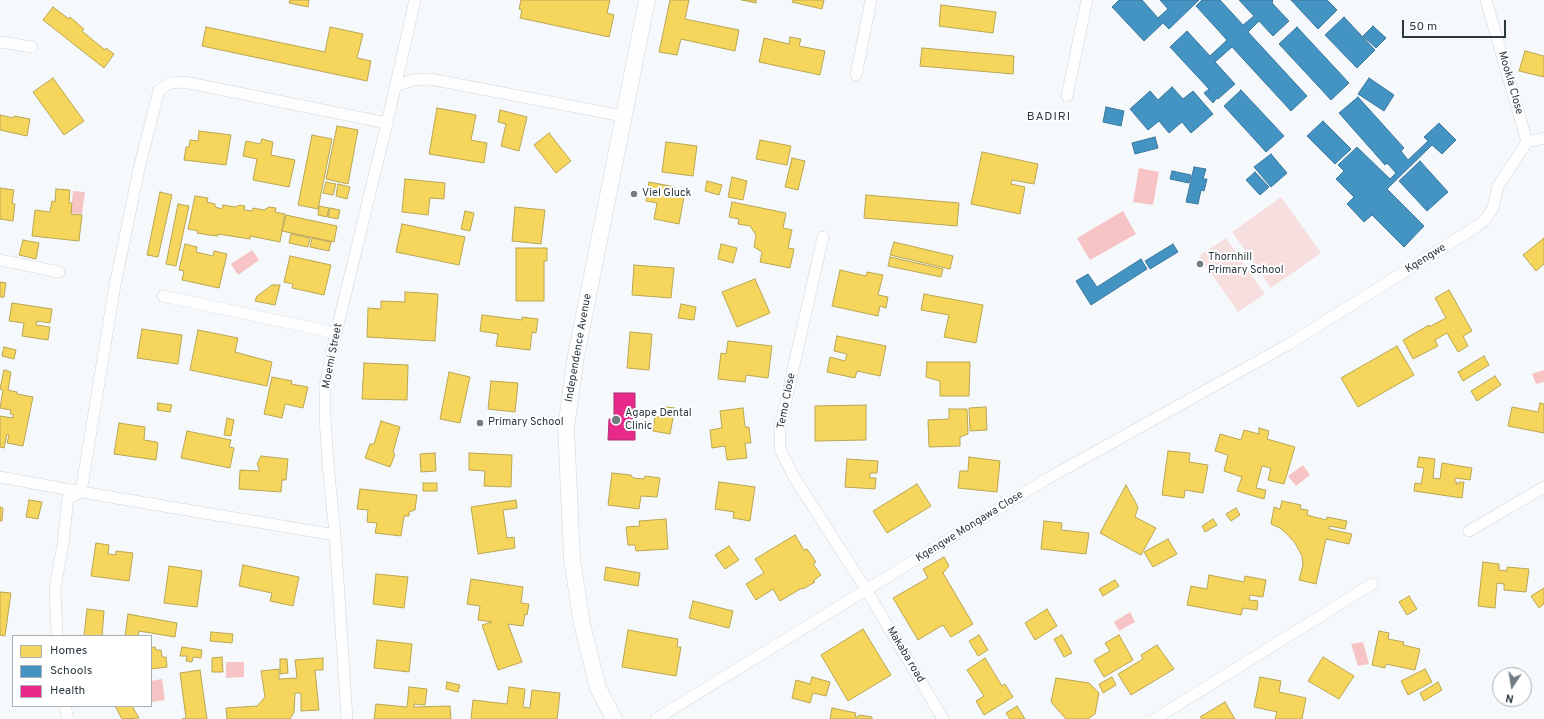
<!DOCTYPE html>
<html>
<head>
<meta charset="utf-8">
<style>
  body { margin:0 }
  #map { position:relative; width:1544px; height:719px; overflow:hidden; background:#f6f9fc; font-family:Overpass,sans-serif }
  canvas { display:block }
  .legend { position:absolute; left:12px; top:635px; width:140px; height:72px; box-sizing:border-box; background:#fff; border:1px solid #aab0b3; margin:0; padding:5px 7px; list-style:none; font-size:12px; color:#2b3941 }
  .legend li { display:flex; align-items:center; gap:8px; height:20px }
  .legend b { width:20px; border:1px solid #aab0b3 }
  .north { position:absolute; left:1492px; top:667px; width:40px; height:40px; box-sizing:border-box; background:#fff; border:1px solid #aab0b3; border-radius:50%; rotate:192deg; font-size:11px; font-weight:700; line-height:16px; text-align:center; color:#2b3941 }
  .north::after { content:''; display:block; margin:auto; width:14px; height:18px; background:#727c82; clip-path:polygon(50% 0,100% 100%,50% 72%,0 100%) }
  .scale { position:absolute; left:1402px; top:20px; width:104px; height:18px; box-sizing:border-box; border:2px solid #2b3941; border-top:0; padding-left:5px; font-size:12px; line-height:14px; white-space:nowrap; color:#2b3941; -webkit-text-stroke:3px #fff; paint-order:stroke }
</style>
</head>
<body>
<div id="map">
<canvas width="1544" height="719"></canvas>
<ul class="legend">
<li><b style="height:11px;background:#f6d55c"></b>Homes</li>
<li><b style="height:11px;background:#4393c3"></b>Schools</li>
<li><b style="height:11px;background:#e7298a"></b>Health</li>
</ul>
<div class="north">N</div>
<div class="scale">50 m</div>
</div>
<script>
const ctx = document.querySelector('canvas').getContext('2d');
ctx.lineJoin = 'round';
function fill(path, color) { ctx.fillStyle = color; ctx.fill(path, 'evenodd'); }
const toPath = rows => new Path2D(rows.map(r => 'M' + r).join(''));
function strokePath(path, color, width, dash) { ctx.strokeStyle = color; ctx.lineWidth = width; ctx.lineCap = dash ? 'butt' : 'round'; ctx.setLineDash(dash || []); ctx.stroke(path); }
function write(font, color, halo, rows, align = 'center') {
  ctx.font = font + ' Overpass,sans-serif'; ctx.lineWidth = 4; ctx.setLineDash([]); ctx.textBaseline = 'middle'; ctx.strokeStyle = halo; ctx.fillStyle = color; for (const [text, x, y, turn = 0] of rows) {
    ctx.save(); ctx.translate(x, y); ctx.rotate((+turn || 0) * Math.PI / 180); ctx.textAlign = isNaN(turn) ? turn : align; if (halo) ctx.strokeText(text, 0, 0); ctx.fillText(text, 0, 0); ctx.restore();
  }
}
const green = toPath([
  [1281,197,1321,253,1271,288,1232,232],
  [1226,238,1265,294,1238,312,1199,256]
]);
const water = toPath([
  [1139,168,1159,172,1153,205,1133,202],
  [73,191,85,192,82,214,71,213],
  [1123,211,1136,234,1090,260,1077,238],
  [252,250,259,260,238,275,231,264],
  [1544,370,1544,382,1536,384,1532,374],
  [1303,465,1310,475,1296,486,1288,476],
  [1130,612,1135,622,1119,631,1114,622],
  [1363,642,1369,664,1358,666,1351,644],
  [226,662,244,662,244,677,226,678],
  [162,679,165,700,151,702,151,681]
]);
const homes = toPath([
  [290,0,309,0,308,7,289,3,290,0],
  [521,0,610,0,607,13,614,15,609,37,520,18,522,10,519,9,521,0],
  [670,0,689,0,685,19,739,30,735,51,681,39,677,55,659,52,670,0],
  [742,0,756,0,756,3,742,0],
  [793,0,824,0,822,9,792,2,793,0],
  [941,5,996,12,993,33,939,26,941,5],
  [53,7,69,19,70,17,84,29,82,31,105,50,106,48,114,54,104,68,43,20,53,7],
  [206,27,325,52,330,27,363,34,357,58,371,61,367,81,202,46,206,27],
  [790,37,801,39,799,46,825,51,820,75,759,62,764,38,789,44,790,37],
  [922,48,1014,56,1013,74,920,66,922,48],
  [1525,51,1544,56,1544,77,1519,71,1525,51],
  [53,78,84,121,64,135,33,92,53,78],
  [437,108,476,115,471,140,487,143,484,163,429,154,437,108],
  [500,110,527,117,519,151,501,146,506,124,498,122,500,110],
  [0,115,13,118,14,116,30,119,27,136,0,130,0,115],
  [337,126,358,130,348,184,326,179,337,126],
  [199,131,231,135,226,165,184,160,186,147,189,147,190,140,198,141,199,131],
  [549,133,571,161,556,173,534,145,549,133],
  [312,135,332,139,318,209,298,205,312,135],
  [262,139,273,142,271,155,295,160,289,187,253,180,257,159,243,156,246,141,260,144,262,139],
  [760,140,791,146,787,165,756,159,760,140],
  [666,142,697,146,693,176,662,172,666,142],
  [982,152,1038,164,1034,184,1012,180,1011,184,1025,187,1020,214,971,204,982,152],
  [792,158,805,161,798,190,785,187,792,158],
  [732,177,747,181,743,200,728,197,732,177],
  [405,179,445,183,444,199,430,198,428,215,402,212,405,179],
  [707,181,722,185,719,195,705,191,707,181],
  [326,182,336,184,333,195,323,193,326,182],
  [649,182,675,187,673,195,684,197,679,224,654,219,657,203,646,201,649,182],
  [338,184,350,187,347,199,336,196,338,184],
  [0,188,14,190,12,203,15,204,13,221,0,219,0,188],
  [56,189,70,190,69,203,72,203,71,214,82,215,79,241,32,236,35,210,50,212,52,201,55,202,56,189],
  [160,192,172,195,158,257,147,255,160,192],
  [866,195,959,203,957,226,864,218,866,195],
  [195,196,208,198,207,202,215,204,215,207,222,209,223,205,235,207,240,205,245,206,244,210,252,211,253,208,264,210,269,207,276,208,275,212,285,214,280,242,250,236,250,239,218,234,218,236,209,235,197,233,198,231,188,229,195,196],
  [732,202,786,213,783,228,792,230,788,248,794,249,790,268,760,262,762,252,754,247,756,235,750,226,738,224,739,219,729,217,732,202],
  [178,204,189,206,176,266,166,264,178,204],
  [319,206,329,208,327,217,318,215,319,206],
  [515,207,545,210,541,244,512,241,515,207],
  [330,208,340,210,338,219,328,217,330,208],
  [465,211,474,213,470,231,461,229,465,211],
  [286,215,337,226,334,242,282,231,286,215],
  [402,224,465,237,459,265,396,252,402,224],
  [291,234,310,238,308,247,289,243,291,234],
  [312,238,331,242,329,251,310,247,312,238],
  [1544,238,1544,264,1536,271,1523,255,1544,238],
  [23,240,39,243,36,259,19,255,23,240],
  [894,242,953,256,950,269,890,255,894,242],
  [185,244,197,247,196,252,213,256,214,251,227,254,219,288,182,280,184,271,179,270,185,244],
  [721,244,737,248,733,263,718,259,721,244],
  [516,248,547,248,547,261,544,261,544,301,516,301,516,248],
  [290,256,331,265,324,295,292,288,293,284,284,282,290,256],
  [890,257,943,269,941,277,888,266,890,257],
  [634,265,674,268,671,298,632,295,634,265],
  [840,270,866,276,867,272,883,275,878,295,888,297,886,308,880,306,878,316,832,306,840,270],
  [755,279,770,313,737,327,722,292,755,279],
  [0,282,6,283,4,297,0,297,0,282],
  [272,285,280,285,275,305,255,301,257,296,272,285],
  [1449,290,1472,331,1463,336,1468,346,1458,352,1447,333,1435,340,1438,346,1413,359,1403,340,1429,325,1429,327,1446,318,1435,298,1449,290],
  [405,292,438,294,435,341,367,337,368,308,381,309,381,301,405,302,405,292],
  [924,294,983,305,976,343,944,337,949,315,921,310,924,294],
  [12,303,52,309,50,323,37,321,36,325,50,327,48,340,22,336,24,323,9,321,12,303],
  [681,304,696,307,694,320,678,318,681,304],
  [482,315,522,320,522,317,538,319,536,333,532,332,530,350,496,346,498,334,480,331,482,315],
  [142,329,182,335,178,364,137,358,142,329],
  [198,330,238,338,235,352,272,362,267,386,190,370,198,330],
  [630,332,652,334,649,370,627,368,630,332],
  [837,336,886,346,880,376,857,371,855,378,827,372,830,357,845,361,847,354,834,351,837,336],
  [728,341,772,346,768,378,746,375,745,382,718,379,721,353,726,354,728,341],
  [1397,346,1414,375,1358,407,1341,378,1397,346],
  [4,347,16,350,14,359,2,356,4,347],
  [1484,356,1489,365,1463,381,1458,372,1484,356],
  [927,362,970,362,969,396,940,396,940,381,926,377,927,362],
  [364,363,408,365,407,400,362,399,364,363],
  [4,370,11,372,8,390,17,392,17,394,33,397,23,446,7,443,9,435,7,434,4,448,0,447,0,416,13,418,13,414,10,414,11,410,0,408,3,390,0,389,4,370],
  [449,372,470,377,460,423,440,419,449,372],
  [1495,376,1501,385,1477,401,1471,391,1495,376],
  [272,377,292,381,291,384,308,387,303,408,285,404,282,418,264,414,272,377],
  [491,381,518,383,515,412,488,409,491,381],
  [158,403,172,405,170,412,157,410,158,403],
  [1540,403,1544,404,1544,433,1508,426,1512,407,1538,412,1540,403],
  [866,405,866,440,815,441,815,406,866,405],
  [666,407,675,408,670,434,653,431,655,416,664,418,666,407],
  [986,407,987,430,970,431,969,408,986,407],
  [743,408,745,427,749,427,751,443,745,443,747,458,727,460,725,446,712,448,710,430,722,428,720,411,743,408],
  [949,409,967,409,968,434,960,437,960,446,929,447,928,420,949,419,949,409],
  [227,418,234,420,231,436,224,435,227,418],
  [381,421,400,427,393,452,395,454,390,467,365,458,370,444,374,444,381,421],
  [119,423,145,427,144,440,157,442,158,444,156,460,114,454,119,423],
  [1259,428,1269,431,1267,439,1295,447,1284,484,1268,480,1271,468,1262,466,1256,488,1266,490,1264,499,1237,491,1242,477,1224,471,1228,455,1215,451,1220,434,1241,440,1244,430,1259,434,1259,428],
  [187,431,231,440,229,447,234,448,230,468,181,458,187,431],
  [1168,451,1190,453,1189,462,1208,465,1203,493,1185,490,1184,498,1162,495,1168,451],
  [435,453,436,471,421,472,420,454,435,453],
  [469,453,512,455,511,487,484,486,485,471,469,470,469,453],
  [261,456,288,459,286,480,282,480,281,492,239,489,240,470,260,471,257,464,261,456],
  [969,457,1000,461,997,492,958,488,960,471,968,471,969,457],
  [1419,457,1435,459,1433,478,1440,479,1442,463,1472,468,1470,480,1455,478,1455,482,1457,482,1456,484,1459,484,1459,482,1464,482,1462,498,1414,491,1415,483,1421,484,1424,468,1417,467,1419,457],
  [847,459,878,461,877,473,870,473,870,478,876,478,875,489,845,487,847,459],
  [612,473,631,475,633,478,644,479,645,476,660,478,657,497,641,496,639,509,608,505,612,473],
  [719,482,755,487,750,521,733,518,734,512,715,509,719,482],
  [423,483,437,483,437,491,423,491,423,483],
  [917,484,931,506,887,533,873,511,917,484],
  [1126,485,1138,507,1135,517,1156,528,1141,555,1100,533,1126,485],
  [360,489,417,495,415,510,409,512,409,516,404,516,401,536,375,533,377,523,367,522,368,510,357,509,360,489],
  [29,500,42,502,38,519,26,517,29,500],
  [516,500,517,508,503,510,507,538,514,537,515,548,478,554,471,507,516,500],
  [1282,501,1301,505,1300,509,1308,510,1307,515,1326,520,1327,517,1347,521,1345,529,1329,526,1329,529,1352,534,1349,544,1326,539,1316,584,1299,580,1303,565,1302,556,1295,543,1287,534,1280,528,1271,524,1274,507,1280,509,1282,501],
  [0,507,3,508,2,521,0,521,0,507],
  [1236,508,1240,515,1231,521,1226,514,1236,508],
  [666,519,668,549,636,551,635,545,628,545,626,527,640,526,639,521,666,519],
  [1213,519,1217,525,1205,532,1202,526,1213,519],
  [1044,521,1062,523,1061,530,1089,533,1086,554,1041,549,1044,521],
  [795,535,804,550,807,549,816,562,813,564,821,575,813,581,815,582,803,589,802,588,780,601,773,589,756,600,746,584,764,573,755,559,795,535],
  [1168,539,1177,554,1153,567,1144,552,1168,539],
  [96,543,109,545,108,554,116,555,116,551,133,553,129,581,91,576,96,543],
  [729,546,739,560,725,569,715,555,729,546],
  [944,557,949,566,943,573,973,624,951,637,943,625,918,640,893,598,928,578,923,569,944,557],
  [1483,562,1499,564,1499,570,1507,571,1507,567,1529,569,1526,592,1504,590,1504,584,1497,583,1495,608,1478,606,1483,562],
  [243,565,299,577,293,606,270,601,272,593,239,586,243,565],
  [169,566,202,571,197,607,164,603,169,566],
  [606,567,640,573,638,586,604,580,606,567],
  [376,574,408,577,404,608,373,604,376,574],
  [1209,575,1244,582,1245,576,1266,580,1263,597,1250,595,1249,600,1258,601,1257,610,1243,608,1241,615,1187,605,1191,586,1207,589,1209,575],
  [471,579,523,587,521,603,529,604,527,615,525,614,523,626,508,624,522,662,498,670,482,625,492,622,478,620,480,606,467,604,471,579],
  [1115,580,1119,586,1103,596,1099,589,1115,580],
  [1544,588,1544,604,1539,608,1531,596,1544,588],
  [0,592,11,593,5,636,0,635,0,592],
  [1409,596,1417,609,1407,615,1399,602,1409,596],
  [693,601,733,611,729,628,689,618,693,601],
  [87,609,104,611,102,636,84,636,87,609],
  [1047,609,1057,626,1035,640,1025,623,1047,609],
  [128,614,177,623,175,637,139,631,138,636,125,636,128,614],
  [863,629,891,675,848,701,821,655,863,629],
  [628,630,678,639,677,647,681,647,676,676,622,667,628,630],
  [1379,631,1389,633,1388,639,1404,642,1403,645,1420,649,1415,670,1386,664,1385,668,1372,665,1379,631],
  [211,632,233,634,232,643,210,641,211,632],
  [979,635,988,650,978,656,969,641,979,635],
  [1062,635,1072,653,1064,657,1054,639,1062,635],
  [1119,635,1133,660,1104,677,1094,660,1110,651,1105,643,1119,635],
  [377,640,412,644,409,672,374,668,377,640],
  [1157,645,1174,669,1131,695,1118,674,1143,659,1141,655,1157,645],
  [155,647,156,650,161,650,162,657,166,657,167,667,151,669,151,648,155,647],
  [182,647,202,650,201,658,193,657,192,662,186,661,187,656,180,656,182,647],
  [222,657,223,672,212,672,212,658,222,657],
  [1323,657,1354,676,1339,699,1308,681,1323,657],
  [323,658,323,670,315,670,319,710,301,711,301,693,295,693,294,712,290,719,227,719,226,708,257,706,265,697,261,671,279,669,279,679,297,678,295,660,323,658],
  [985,658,1002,686,1005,684,1013,697,984,715,976,701,984,696,967,670,985,658],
  [280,659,287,659,288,673,280,674,280,659],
  [1425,669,1432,682,1408,695,1401,681,1425,669],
  [200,670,207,719,182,719,186,718,180,673,200,670],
  [812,677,830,682,826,696,813,693,810,703,792,698,796,680,810,684,812,677],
  [1112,677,1116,685,1103,693,1099,684,1112,677],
  [1260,677,1281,681,1279,692,1306,698,1302,719,1275,719,1277,712,1254,707,1260,677],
  [1056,678,1089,683,1099,693,1095,714,1088,719,1066,719,1051,702,1056,678],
  [447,682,460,685,458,692,446,689,447,682],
  [1438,682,1442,690,1424,701,1420,693,1438,682],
  [409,687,427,689,425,705,414,704,414,707,450,706,451,719,374,719,376,704,407,707,409,687],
  [509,687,525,689,523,707,530,708,532,690,560,693,557,719,471,719,473,700,507,704,509,687],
  [1225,702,1235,719,1202,719,1200,717,1225,702],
  [115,706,132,706,139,718,122,719,115,706],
  [1017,706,1025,719,1010,719,1006,713,1017,706],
  [832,708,856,713,855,717,858,717,859,715,872,717,872,719,830,719,832,708]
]);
const schools = toPath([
  [1119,0,1142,0,1158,18,1168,9,1160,0,1199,0,1169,29,1163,23,1144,41,1112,7,1119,0],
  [1202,0,1220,0,1243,25,1254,16,1239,0,1272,0,1273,1,1272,3,1289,21,1273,36,1259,21,1248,32,1307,96,1291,111,1232,47,1215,62,1235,84,1218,99,1217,98,1213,103,1204,93,1209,89,1170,47,1187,31,1210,56,1227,40,1196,6,1202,0],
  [1291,0,1327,0,1337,10,1318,29,1291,0],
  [1344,17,1375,50,1357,68,1325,35,1344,17],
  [1373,26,1386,38,1376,48,1363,36,1373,26],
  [1297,27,1349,83,1331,100,1279,44,1297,27],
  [1369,78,1394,95,1384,111,1358,94,1369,78],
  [1172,87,1183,99,1193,91,1213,114,1191,133,1182,122,1169,133,1159,121,1148,130,1130,109,1150,91,1158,100,1172,87],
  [1241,90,1284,136,1266,152,1224,106,1241,90],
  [1358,97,1404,148,1401,151,1408,160,1428,141,1424,137,1439,123,1456,140,1442,154,1432,145,1387,189,1424,226,1404,247,1372,215,1364,222,1347,204,1354,197,1336,179,1344,171,1338,165,1357,147,1390,179,1396,173,1387,163,1385,165,1339,113,1358,97],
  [1106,107,1124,111,1121,126,1103,122,1106,107],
  [1323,121,1351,149,1335,164,1307,136,1323,121],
  [1155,137,1158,148,1135,154,1132,143,1155,137],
  [1271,154,1287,173,1271,187,1254,167,1271,154],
  [1420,161,1448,192,1427,211,1399,181,1420,161],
  [1194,167,1206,169,1203,179,1207,179,1204,191,1201,190,1198,204,1186,202,1194,167],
  [1172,171,1191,175,1189,183,1170,179,1172,171],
  [1255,172,1269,187,1260,195,1246,180,1255,172],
  [1173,244,1178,252,1150,269,1145,261,1173,244],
  [1141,259,1147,269,1091,305,1076,281,1088,274,1097,287,1141,259]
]);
const health = toPath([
  [614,393,635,393,635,440,608,440,609,419,614,419,614,393]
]);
const street = toPath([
  [1486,0,1527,142],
  [0,42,32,47],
  [856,75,871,0],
  [395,86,413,80,430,79,623,116],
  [1067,96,1087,0],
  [1527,142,1544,138],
  [823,237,780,427,780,449,794,477,867,591,943,719],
  [0,260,59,272],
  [163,296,336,333],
  [0,477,81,492,335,535],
  [1469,531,1544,487],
  [57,636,55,588,63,544,68,498,81,492,115,285,139,169,159,90,170,83,184,82,387,123],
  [65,706,68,719],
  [347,719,335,535,328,463,325,418,325,386,336,333,387,123,415,0],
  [656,719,1045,480,1289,344,1476,227,1485,220,1493,208,1498,186,1527,142],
  [1155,719,1372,584]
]);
const secondary = toPath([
  [614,719,598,688,582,624,572,559,566,427,576,356,647,0]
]);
const markers = [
  [634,194,4,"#727c82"],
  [1200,264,4,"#727c82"],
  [616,420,5,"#727c82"],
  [480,423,4,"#727c82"]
];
const streetNames = [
  ["Mookla Close",1510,83,74],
  ["Kgengwe",1426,259,-32],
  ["Independence Avenue",579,348,-80],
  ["Moemi Street",333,356,-79],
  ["Temo Close",787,401,-79],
  ["Kgengwe Mongawa Close",970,527,-32],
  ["Makaba road",905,655,59]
];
const poiNames = [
  ["Viel Gluck",642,194],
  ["Thornhill",1208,258],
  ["Primary School",1208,271],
  ["Agape Dental",625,414],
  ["Clinic",625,427],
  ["Primary School",488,423]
];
const neighbourhoodNames = [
  ["BADIRI",1049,118]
];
fill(green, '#f8dfdf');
fill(water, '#f7c4c5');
fill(homes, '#f6d55c');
strokePath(homes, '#b9a654', 1);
fill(schools, '#4393c3');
strokePath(schools, '#3c789c', 1);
fill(health, '#e7298a');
strokePath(health, '#af2e74', 1);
strokePath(street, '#ced6dc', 12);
strokePath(secondary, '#ced6dc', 17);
strokePath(street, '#fefeff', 11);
strokePath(secondary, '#fefeff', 16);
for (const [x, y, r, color] of markers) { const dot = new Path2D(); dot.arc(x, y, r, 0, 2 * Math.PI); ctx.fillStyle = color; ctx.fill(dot); strokePath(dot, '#fff', 1.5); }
write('11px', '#2b3941', '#fff', streetNames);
write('11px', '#2b3941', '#fff', poiNames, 'left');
ctx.letterSpacing = '1px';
write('12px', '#2b3941', '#fff', neighbourhoodNames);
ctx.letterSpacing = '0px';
</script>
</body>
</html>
